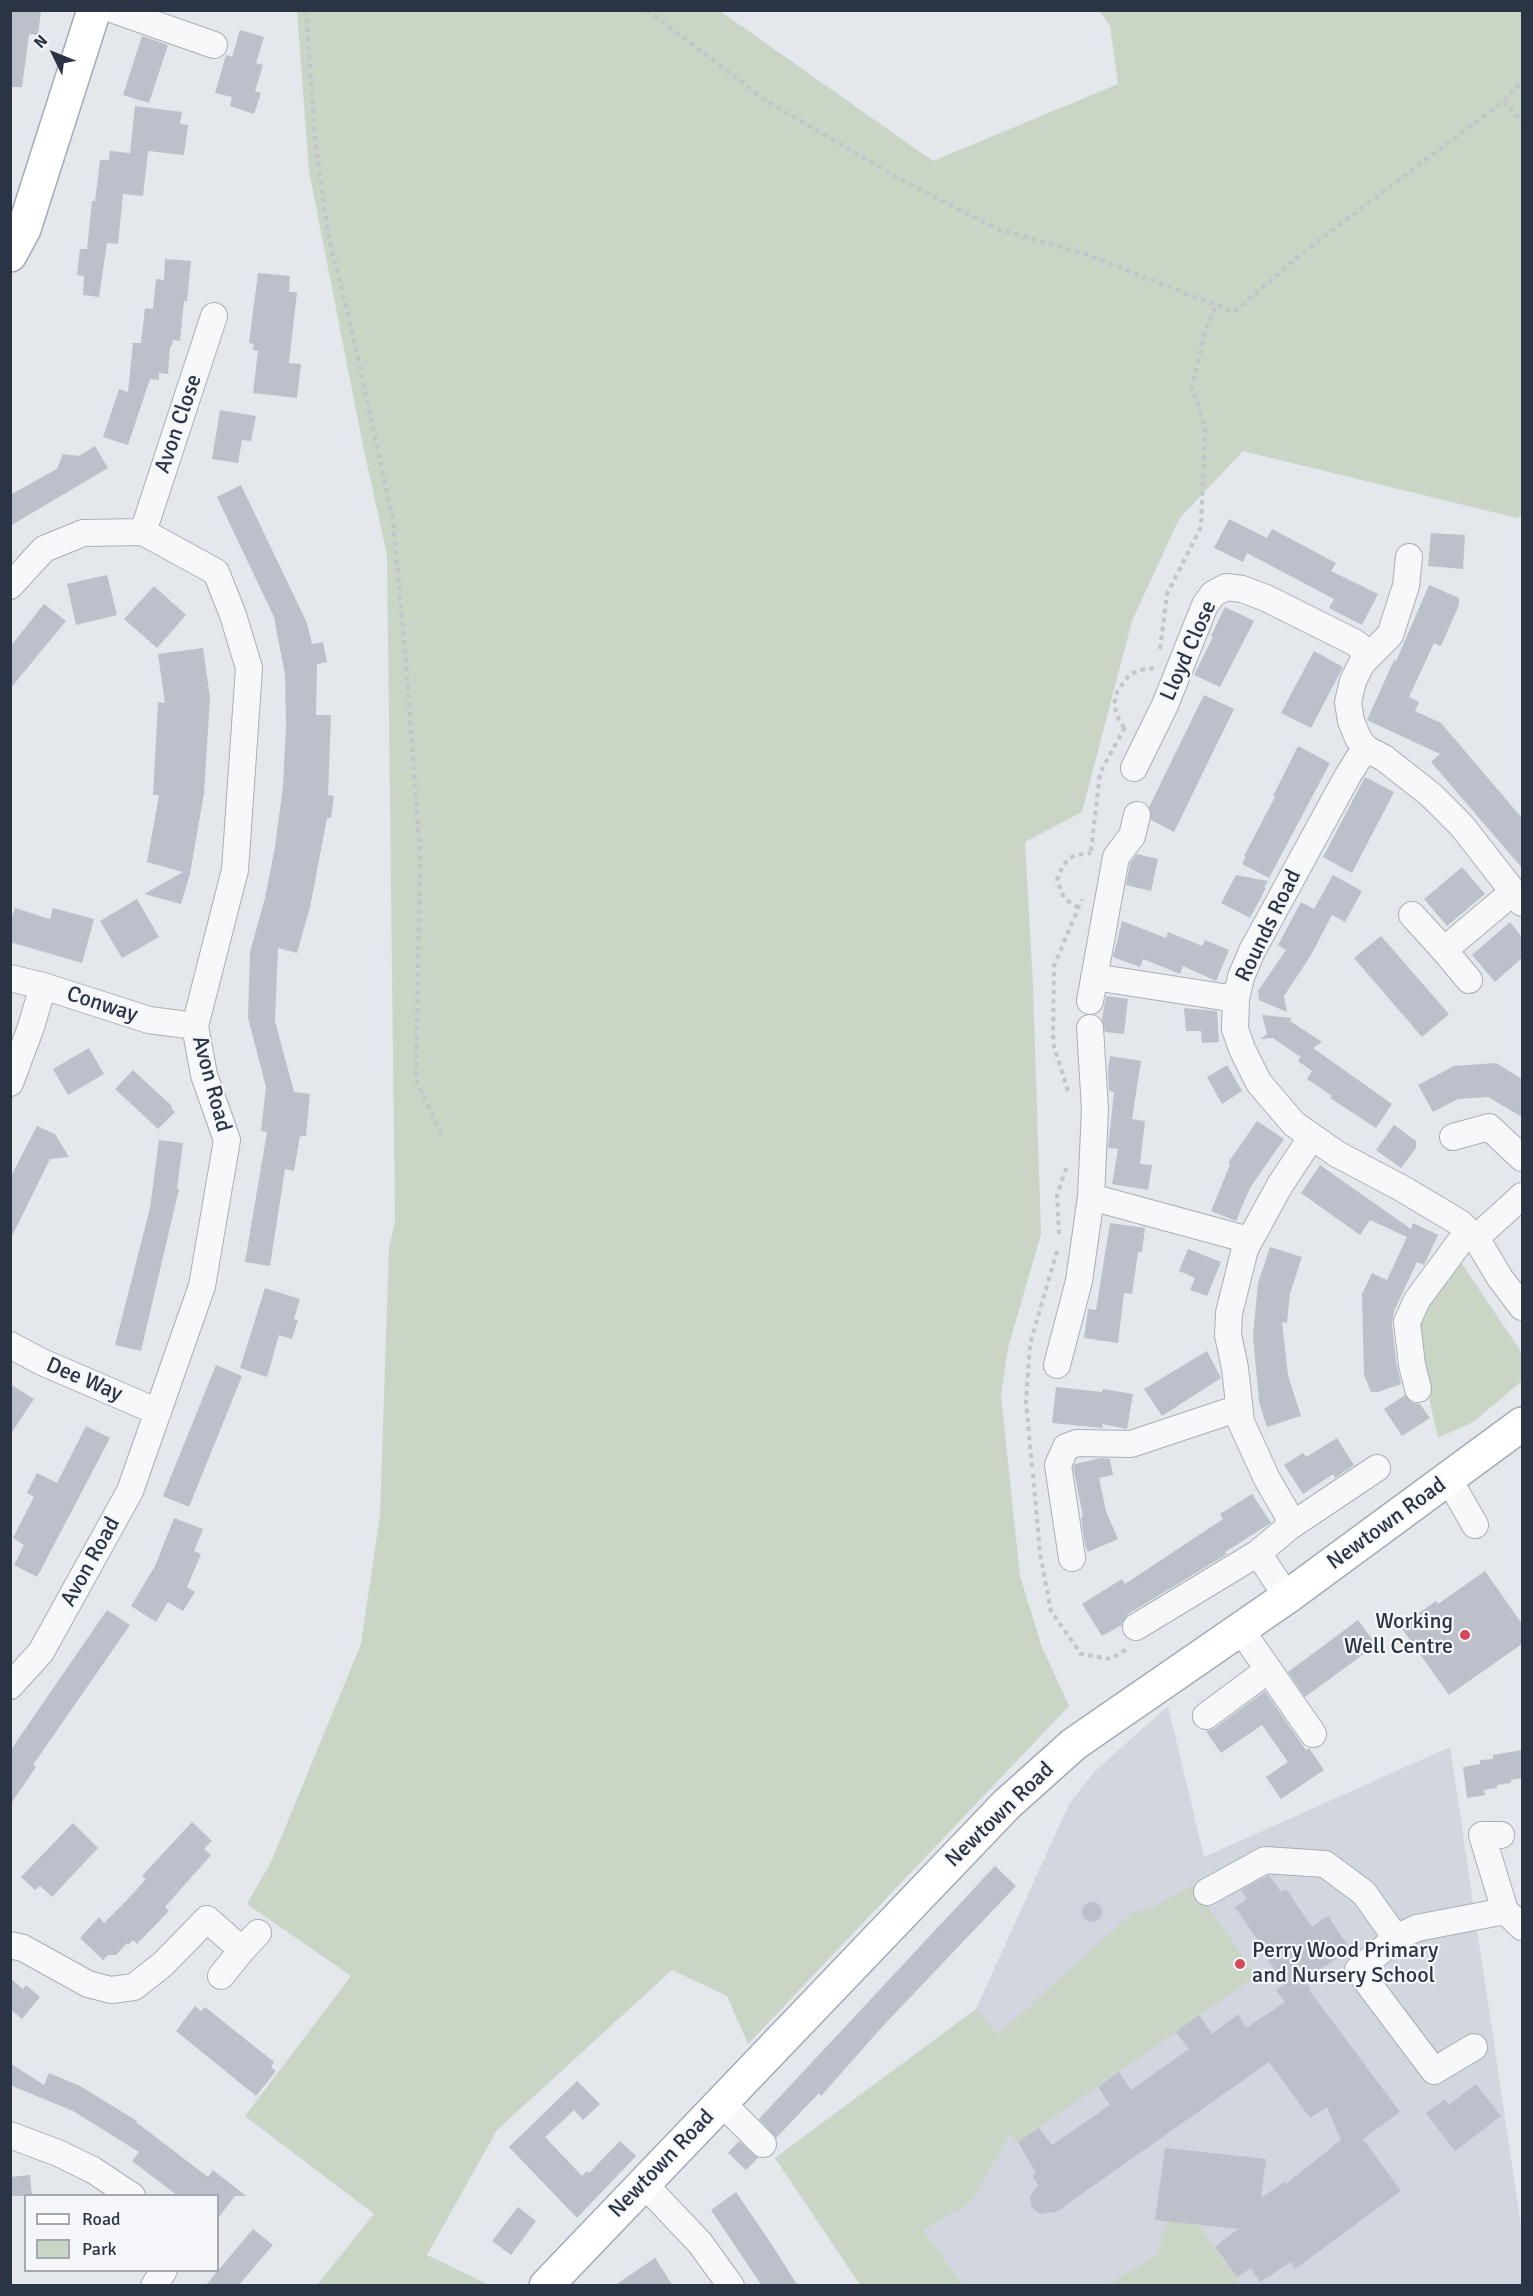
<!DOCTYPE html>
<html>
<head>
<meta charset="utf-8">
<style>
  body { margin:0 }
  #map { position:relative; width:1533px; height:2296px; overflow:hidden; background:#e4e7ec; font-family:Signika,sans-serif }
  canvas { display:block }
  .frame { position:absolute; inset:0; border:12px solid #2b3445; pointer-events:none }
  .legend { position:absolute; left:24px; top:2194px; width:195px; height:78px; box-sizing:border-box; background:#f4f6f9; border:2px solid #a4a8b1; margin:0; padding:8px 10px; list-style:none; font-size:18px; color:#2b3445 }
  .legend li { display:flex; align-items:center; gap:12px; height:30px }
  .legend b { width:30px; border:2px solid #a4a8b1 }
  .north { position:absolute; left:24px; top:24px; width:60px; height:60px; -webkit-text-stroke:4px #f4f6f9; paint-order:stroke; rotate:313deg; font-size:16px; font-weight:700; line-height:24px; text-align:center; color:#2b3445 }
  .north::after { content:''; display:block; margin:auto; width:21px; height:27px; background:#2b3445; clip-path:polygon(50% 0,100% 100%,50% 72%,0 100%) }
</style>
</head>
<body>
<div id="map">
<canvas width="1533" height="2296"></canvas>
<div class="frame"></div>
<ul class="legend">
<li><b style="height:8px;background:#fff"></b>Road</li>
<li><b style="height:16px;background:#c9d6c5"></b>Park</li>
</ul>
<div class="north">N</div>
</div>
<script>
const ctx = document.querySelector('canvas').getContext('2d');
ctx.lineJoin = 'round';
function fill(path, color) { ctx.fillStyle = color; ctx.fill(path, 'evenodd'); }
const toPath = rows => new Path2D(rows.map(r => 'M' + r).join(''));
function strokePath(path, color, width, dash) { ctx.strokeStyle = color; ctx.lineWidth = width; ctx.lineCap = dash ? 'butt' : 'round'; ctx.setLineDash(dash || []); ctx.stroke(path); }
function write(font, color, halo, rows, align = 'center') {
  ctx.font = font + ' Signika,sans-serif'; ctx.lineWidth = 4.5; ctx.setLineDash([]); ctx.textBaseline = 'middle'; ctx.strokeStyle = halo; ctx.fillStyle = color; for (const [text, x, y, turn = 0] of rows) {
    ctx.save(); ctx.translate(x, y); ctx.rotate((+turn || 0) * Math.PI / 180); ctx.textAlign = isNaN(turn) ? turn : align; if (halo) ctx.strokeText(text, 0, 0); ctx.fillText(text, 0, 0); ctx.restore();
  }
}
const built = toPath([
  [1168,1706,1204,1857,1450,1747,1522,2232,1522,2285,963,2285,923,2230,848,2104,976,2009,1069,1804,1094,1772]
]);
const green = toPath([
  [297,11,720,11,933,161,1118,84,1110,26,1100,11,1522,11,1522,515,1517,518,1243,451,1179,519,1132,621,1082,812,1025,842,1033,985,1041,1234,1008,1348,1001,1396,1020,1576,1042,1647,1069,1706,748,2044,727,1996,672,1970,497,2130,427,2255,489,2285,317,2285,374,2214,245,2116,351,1976,247,1904,271,1862,361,1644,380,1515,389,1247,395,1222,387,555,362,441,309,171],
  [1458,1258,1522,1353,1522,1381,1473,1422,1438,1438,1412,1321],
  [1193,1885,1256,1976,1018,2142,1010,2134,970,2203,923,2230,963,2285,860,2285,775,2158,976,2009,998,2035,1134,1911,1151,1909],
  [1167,2221,1198,2225,1241,2285,1107,2286,1158,2254]
]);
const building = toPath([
  [12,10,41,10,38,35,29,34,22,87,10,87],
  [240,30,264,37,256,63,263,65,255,91,261,93,254,114,230,106,232,97,215,93,226,55,232,57],
  [142,36,168,45,149,103,123,95],
  [135,106,182,112,180,124,188,125,184,155,148,151,143,196,123,194,118,244,107,243,99,297,83,295,84,276,77,275,80,249,87,249,92,201,95,201,100,160,109,160,110,151,130,153],
  [165,259,191,261,187,301,184,301,180,341,173,340,172,346,170,346,168,374,159,373,159,380,150,379,128,445,103,437,119,389,128,392,133,343,141,343,145,308,153,309,156,279,164,280],
  [258,273,290,276,289,292,297,292,289,363,301,364,297,398,253,393,258,351,253,350,254,344,249,343],
  [220,410,256,416,251,441,242,440,238,463,212,459],
  [95,446,108,468,10,526,10,495,57,469,63,454,79,456],
  [241,485,307,623,312,644,323,642,327,662,317,664,316,715,331,715,328,795,334,796,331,818,327,818,310,907,297,953,278,948,275,1021,294,1092,310,1094,306,1136,300,1136,294,1171,285,1169,270,1266,245,1262,267,1132,261,1131,266,1087,248,1018,250,952,265,898,275,847,283,786,286,725,285,675,274,617,217,497],
  [1229,519,1267,538,1272,529,1336,563,1331,571,1378,594,1362,625,1329,608,1334,599,1247,553,1243,562,1214,548],
  [1431,533,1465,535,1463,569,1428,566],
  [107,575,117,615,76,625,67,584],
  [1429,585,1459,598,1459,605,1441,646,1434,643,1409,697,1419,702,1415,711,1441,723,1522,818,1522,868,1431,762,1440,754,1367,720,1394,660,1396,661],
  [154,586,186,615,157,648,124,619],
  [44,604,66,621,10,689,10,647],
  [1225,607,1254,621,1220,687,1194,675,1213,637,1211,636],
  [203,648,210,698,204,793,190,874,181,904,144,894,183,872,147,862,159,795,153,795,158,702,165,703,158,654],
  [1314,651,1343,667,1311,728,1281,713],
  [1204,695,1234,709,1174,832,1151,820,1149,807],
  [1298,746,1330,763,1269,878,1242,864,1246,857,1244,856,1275,797,1273,796],
  [1365,777,1394,792,1352,873,1323,857],
  [1137,854,1158,859,1151,891,1126,885,1130,863],
  [1462,867,1485,894,1447,926,1424,899],
  [1236,875,1268,881,1264,887,1266,888,1250,918,1221,903],
  [1333,875,1362,891,1345,922,1332,915,1311,955,1284,996,1287,1012,1259,1000,1258,991,1286,950,1278,945,1301,902,1314,909],
  [137,899,159,937,122,958,100,921],
  [15,908,50,919,53,908,94,919,82,963,10,942,10,923],
  [1122,921,1166,938,1168,932,1202,946,1205,940,1229,950,1216,981,1183,966,1180,974,1143,959,1140,967,1113,957],
  [1510,922,1522,937,1522,958,1495,982,1472,955],
  [1381,936,1449,1014,1422,1037,1354,958],
  [1106,996,1128,999,1124,1034,1105,1032,1102,1019],
  [1184,1008,1217,1011,1219,1042,1202,1043,1201,1031,1186,1031],
  [1262,1015,1292,1018,1290,1021,1322,1042,1313,1048,1392,1104,1376,1128,1330,1098,1332,1096,1307,1079,1312,1071,1298,1061,1301,1055,1299,1056,1273,1038,1260,1039,1267,1034],
  [89,1048,104,1074,68,1095,53,1069],
  [1110,1056,1141,1061,1132,1119,1145,1121,1140,1164,1152,1165,1148,1190,1112,1184,1118,1149,1108,1148,1114,1092,1109,1091,1108,1070],
  [1496,1063,1522,1079,1522,1117,1488,1097,1458,1099,1433,1112,1418,1085,1454,1066],
  [1227,1065,1242,1091,1222,1104,1207,1077],
  [133,1070,172,1106,171,1108,175,1112,158,1129,115,1089],
  [1257,1121,1284,1139,1250,1188,1236,1221,1211,1211,1230,1165,1228,1163],
  [1394,1125,1416,1141,1416,1148,1401,1168,1376,1150],
  [37,1126,55,1134,69,1157,50,1159,10,1240,10,1178],
  [159,1140,183,1143,177,1189,179,1189,141,1351,115,1345,150,1208],
  [1320,1165,1411,1229,1413,1223,1438,1235,1424,1265,1417,1262,1394,1311,1392,1324,1396,1361,1401,1384,1378,1392,1371,1392,1364,1375,1362,1294,1372,1273,1387,1280,1407,1237,1370,1220,1360,1235,1301,1193],
  [1110,1223,1145,1228,1142,1252,1138,1252,1132,1294,1124,1293,1118,1343,1084,1338,1088,1309,1096,1310],
  [1270,1247,1302,1257,1290,1293,1287,1323,1282,1322,1288,1375,1301,1416,1267,1427,1259,1402,1253,1336,1258,1283],
  [1188,1249,1221,1262,1207,1296,1190,1290,1195,1278,1179,1271],
  [265,1288,300,1299,294,1319,298,1320,292,1339,279,1335,267,1377,240,1368],
  [1207,1351,1221,1378,1162,1416,1144,1389],
  [216,1365,242,1376,189,1507,163,1496],
  [10,1384,34,1399,10,1435],
  [1056,1387,1102,1392,1103,1389,1133,1394,1127,1429,1102,1424,1103,1428,1052,1423],
  [1405,1395,1413,1403,1420,1404,1430,1418,1402,1436,1384,1409],
  [86,1426,110,1438,37,1577,14,1565,24,1545,13,1538,34,1497,27,1493,37,1473,57,1483],
  [1337,1438,1354,1465,1335,1478,1333,1474,1303,1494,1284,1465,1303,1453,1306,1457],
  [1101,1458,1110,1459,1113,1475,1099,1478,1106,1511,1118,1539,1088,1552,1085,1545,1081,1517,1083,1516,1073,1467,1075,1464],
  [1252,1494,1271,1523,1225,1552,1227,1554,1128,1614,1122,1625,1102,1636,1082,1604,1122,1579,1125,1584,1223,1519,1220,1514],
  [174,1518,203,1529,194,1551,201,1554,187,1587,195,1592,183,1611,168,1602,156,1622,131,1606,155,1566],
  [1485,1571,1522,1624,1522,1644,1449,1695,1400,1626,1436,1601,1438,1604],
  [107,1610,130,1625,33,1765,36,1767,10,1805,10,1751],
  [1358,1620,1376,1645,1305,1697,1288,1672],
  [1265,1691,1301,1743,1306,1750,1309,1748,1324,1770,1281,1799,1266,1777,1288,1762,1262,1725,1221,1753,1206,1731,1215,1728],
  [1522,1750,1522,1778,1511,1780,1511,1783,1497,1785,1497,1788,1484,1790,1485,1795,1467,1798,1463,1767,1480,1764,1480,1760,1493,1759,1493,1755],
  [192,1822,212,1841,204,1849,211,1855,165,1907,169,1911,137,1944,133,1940,128,1945,127,1943,116,1955,108,1955,103,1960,80,1938,99,1917,104,1923,127,1900,146,1879,142,1876],
  [73,1823,98,1848,52,1897,40,1886,35,1890,21,1877],
  [995,1866,1016,1886,882,2027,821,2096,819,2093,776,2138,759,2119],
  [1269,1875,1281,1892,1286,1889,1312,1927,1328,1916,1350,1949,1305,1980,1311,1989,1309,1990,1400,2112,1363,2139,1401,2191,1295,2269,1291,2262,1260,2282,1251,2268,1237,2277,1215,2247,1238,2229,1155,2220,1165,2148,1266,2159,1261,2198,1284,2182,1286,2184,1341,2140,1327,2107,1310,2118,1269,2062,1056,2212,1040,2214,1032,2208,1030,2196,1038,2185,1032,2175,1036,2173,1018,2142,1039,2128,1052,2145,1110,2105,1098,2087,1119,2072,1131,2090,1189,2049,1176,2032,1199,2015,1212,2034,1238,2014,1246,2028,1285,2002,1276,1990,1285,1984,1268,1960,1270,1958,1235,1907,1247,1899,1241,1890],
  '1082 1912a10 10 0 1 1 20 0a10 10 0 1 1-20 0Z',
  [10,1978,23,1989,26,1985,40,1997,22,2019,10,2009],
  [195,2006,201,2011,205,2007,274,2062,271,2067,276,2071,256,2096,176,2031],
  [10,2063,44,2085,49,2073,80,2086,137,2121,136,2122,208,2177,213,2170,246,2196,235,2196,218,2218,218,2196,178,2196,132,2161,139,2152,73,2111,10,2085],
  [577,2081,600,2104,583,2120,574,2110,545,2137,582,2176,587,2171,589,2173,620,2141,636,2156,577,2218,509,2147],
  [1476,2084,1501,2116,1455,2151,1426,2113,1445,2099,1449,2105],
  [739,2141,758,2158,746,2170,728,2153],
  [30,2175,32,2196,10,2196,10,2177],
  [736,2192,772,2245,798,2286,762,2286,711,2210],
  [518,2207,536,2221,511,2255,492,2241],
  [253,2229,273,2245,238,2286,205,2286],
  [655,2258,673,2286,614,2286]
]);
const path = toPath([
  [306,10,315,140,328,234,350,323,393,520,406,664,420,854,416,1080,443,1137],
  [647,10,765,100,900,179,997,229,1085,254,1234,312,1306,250,1504,101,1522,81],
  [1504,101,1522,122],
  [1160,649,1167,594,1201,527,1205,428,1192,387,1205,332,1216,305],
  [1124,728,1119,720,1114,705,1117,692,1129,675,1140,670,1155,668],
  [1091,851,1100,773,1126,725],
  [1078,908,1064,898,1057,880,1062,868,1068,859,1076,855,1091,853],
  [1068,1091,1053,1043,1054,966,1082,899],
  [1059,1234,1057,1195,1067,1166],
  [1032,1467,1026,1402,1030,1344,1057,1251],
  [1033,1474,1040,1553,1051,1611,1081,1654,1111,1659,1128,1648]
]);
const minor = toPath([
  [114,10,214,45],
  [143,532,214,316],
  [1409,557,1406,586,1390,635,1362,663,1353,681,1348,702,1351,721,1358,738,1365,748,1347,777,1252,951,1241,977,1236,999,1235,1029,1242,1049,1259,1083,1294,1124,1337,1154,1403,1189,1460,1223,1476,1238,1500,1278,1522,1307],
  [10,586,44,549,83,533,143,532,216,572,233,615,249,668,235,870,195,1026,204,1075,227,1140,202,1286,130,1491,41,1652,10,1686],
  [1365,748,1384,758,1431,795,1462,826,1522,903],
  [1134,768,1165,705,1205,605,1213,594,1226,587,1242,589,1266,598,1354,642,1370,654],
  [1412,915,1444,950],
  [1094,977,1236,999],
  [10,978,43,986,149,1020,195,1026],
  [1469,980,1444,950,1513,892],
  [1090,1001,1116,857,1132,836,1137,815],
  [1090,1028,1095,1109,1091,1197],
  [10,1083,31,1027,43,986],
  [1453,1137,1489,1127,1522,1158],
  [1476,1238,1522,1196],
  [10,1345,42,1362,158,1412],
  [1057,1365,1079,1281,1091,1197,1249,1240],
  [1418,1389,1412,1365,1407,1322,1417,1300,1468,1231],
  [1448,1478,1475,1525],
  [1289,1527,1377,1468],
  [1072,1558,1058,1465,1066,1447,1077,1443,1131,1444,1239,1408],
  [1287,1597,1258,1553,1289,1527,1288,1515,1267,1479,1241,1422,1235,1368,1228,1335,1229,1313,1245,1249,1280,1185,1311,1138],
  [1136,1627,1258,1553],
  [1241,1630,1313,1734],
  [1206,1716,1268,1670],
  [1501,1835,1482,1835,1505,1911,1522,1927],
  [1207,1892,1265,1860,1325,1864,1364,1893,1396,1938],
  [10,1945,23,1948,88,1984,111,1990,134,1987,163,1964,207,1919,242,1950,221,1976],
  [242,1950,258,1933],
  [1474,2047,1434,2071,1358,1970,1396,1938,1417,1928,1505,1911],
  [721,2102,763,2144],
  [10,2135,58,2153,93,2170,132,2196],
  [643,2183,700,2243,731,2286],
  [154,2286,164,2270]
]);
const major = toPath([
  [10,255,24,229,94,10],
  [546,2286,1007,1804,1074,1744,1287,1597,1522,1424]
]);
const markers = [
  [1465,1635,6,"#d1495b"],
  [1240,1964,6,"#d1495b"]
];
const streetNames = [
  ["Avon Close",179,424,-71],
  ["Lloyd Close",1189,651,-66],
  ["Rounds Road",1269,926,-64],
  ["Conway",102,1005,18],
  ["Avon Road",211,1084,75],
  ["Dee Way",84,1380,23],
  ["Newtown Road",1387,1524,-36],
  ["Avon Road",91,1562,-61],
  ["Newtown Road",1000,1815,-44],
  ["Newtown Road",662,2164,-46]
];
const poiNames = [
  ["Working",1453,1622],
  ["Well Centre",1453,1647],
  ["Perry Wood Primary",1252,1951,"left"],
  ["and Nursery School",1252,1976,"left"]
];
fill(built, '#d2d6de');
fill(green, '#c9d6c5');
fill(building, '#bbc0ca');
strokePath(minor, '#a9aeb7', 28);
strokePath(major, '#a3abb8', 36);
strokePath(path, '#c2c5cb', 4, [4.5, 4.5]);
strokePath(minor, '#f7f8fa', 26);
strokePath(major, '#fff', 33);
for (const [x, y, r, color] of markers) { const dot = new Path2D(); dot.arc(x, y, r, 0, 2 * Math.PI); ctx.fillStyle = color; ctx.fill(dot); strokePath(dot, '#f4f6f9', 2); }
write('22px', '#2b3445', '#f4f6f9', streetNames);
write('22px', '#2b3445', '#f4f6f9', poiNames, 'right');
</script>
</body>
</html>
